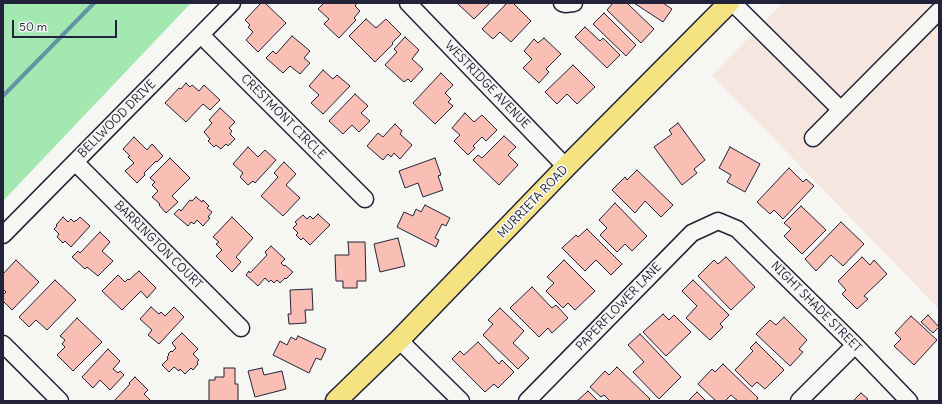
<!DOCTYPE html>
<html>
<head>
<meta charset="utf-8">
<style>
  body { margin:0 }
  #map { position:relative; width:942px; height:404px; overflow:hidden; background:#f6f6f2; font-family:Delius,sans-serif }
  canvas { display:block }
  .frame { position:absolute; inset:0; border:4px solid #22223b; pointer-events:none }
  .scale { position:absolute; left:12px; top:20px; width:105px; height:18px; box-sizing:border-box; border:2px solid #22223b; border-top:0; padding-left:5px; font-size:12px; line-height:14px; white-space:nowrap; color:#22223b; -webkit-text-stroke:3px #f6f6f2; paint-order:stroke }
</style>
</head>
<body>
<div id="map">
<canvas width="942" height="404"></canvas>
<div class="frame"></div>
<div class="scale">50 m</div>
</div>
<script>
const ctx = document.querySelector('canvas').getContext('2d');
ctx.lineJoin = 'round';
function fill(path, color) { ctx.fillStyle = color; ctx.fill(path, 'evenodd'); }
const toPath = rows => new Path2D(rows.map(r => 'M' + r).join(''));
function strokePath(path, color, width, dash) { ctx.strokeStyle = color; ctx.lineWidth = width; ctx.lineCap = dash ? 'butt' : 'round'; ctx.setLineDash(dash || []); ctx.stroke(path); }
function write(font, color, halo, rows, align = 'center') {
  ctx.font = font + ' Delius,sans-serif'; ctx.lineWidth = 3.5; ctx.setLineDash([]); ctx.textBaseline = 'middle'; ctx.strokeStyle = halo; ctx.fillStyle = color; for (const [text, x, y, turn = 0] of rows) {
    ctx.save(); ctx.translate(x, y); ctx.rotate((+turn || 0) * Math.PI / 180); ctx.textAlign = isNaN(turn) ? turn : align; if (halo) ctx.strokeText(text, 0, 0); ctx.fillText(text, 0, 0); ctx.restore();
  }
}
const built = toPath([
  [783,3,939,3,939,309,712,75]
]);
const green = toPath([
  [3,3,191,3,3,201]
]);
const stream = toPath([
  [3,96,94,3]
]);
const building = toPath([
  [261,3,265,3,286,23,258,52,246,40,253,32,248,27,250,25,245,20,261,3],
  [324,3,357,3,355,6,360,11,354,18,356,20,339,38,324,24,329,19,318,9,324,3],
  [459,3,490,3,474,19,458,4,459,3],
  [507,3,513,3,531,21,511,42,500,32,493,39,482,29,507,3],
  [613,3,627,3,654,29,641,43,607,10,613,3],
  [634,3,663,3,672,9,663,22,634,3],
  [604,13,636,45,626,56,593,24,604,13],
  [366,19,376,28,386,19,401,34,392,43,393,44,375,62,349,36,366,19],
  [585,27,600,41,603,38,620,55,607,68,575,37,585,27],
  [292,36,310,51,304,58,310,63,300,74,290,66,283,73,266,58,273,51,276,54,292,36],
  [405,37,419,50,412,59,423,69,411,82,408,79,404,82,385,65,397,52,394,49,405,37],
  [544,38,561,54,546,69,549,72,539,83,523,68,532,59,524,51,534,39,538,43,544,38],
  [573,65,595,87,577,104,567,94,557,104,545,92,573,65],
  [323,70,333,79,337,75,350,86,323,114,311,103,319,95,309,86,323,70],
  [441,73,453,85,445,93,451,99,448,102,453,106,435,124,413,103,441,73],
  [186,83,190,87,192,85,199,91,204,85,220,100,210,110,203,104,186,122,165,103,179,88,181,89,186,83],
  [355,94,368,106,361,113,370,121,359,132,352,125,343,134,329,121,355,94],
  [220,108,235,122,229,128,232,131,230,134,235,139,228,146,226,144,221,149,216,145,214,147,208,141,210,139,204,132,212,123,209,120,220,108],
  [465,113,474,122,482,115,497,130,486,141,482,137,473,146,475,148,468,155,454,141,460,135,452,128,465,113],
  [678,123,705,160,694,169,697,173,682,185,654,147,672,134,669,130,678,123],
  [395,124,402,131,400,134,412,145,400,159,394,153,391,157,388,154,383,160,367,146,378,133,383,137,395,124],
  [504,136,516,147,508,155,518,165,499,185,473,160,478,155,482,158,504,136],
  [134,137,147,150,152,144,163,156,157,162,156,161,144,173,145,175,137,183,125,171,134,163,128,157,130,156,123,149,134,137],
  [248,147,258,157,265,150,276,160,255,183,253,181,248,185,240,177,243,173,233,164,248,147],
  [730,147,760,164,745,192,727,182,731,175,719,168,730,147],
  [170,158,190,178,172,196,178,202,166,213,159,205,160,204,152,197,158,191,152,185,155,182,150,178,170,158],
  [435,158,441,175,438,176,443,190,423,197,418,183,405,188,399,171,435,158],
  [284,162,296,174,286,185,300,198,283,216,261,196,278,177,274,173,284,162],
  [789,168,803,182,806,179,814,186,783,219,774,210,770,214,757,202,789,168],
  [637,170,673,205,661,217,645,201,635,213,612,190,625,177,627,180,637,170],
  [196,197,202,202,203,200,209,206,207,208,212,212,208,217,210,218,203,226,197,220,194,224,191,222,188,226,174,214,179,209,181,211,190,200,192,201,196,197],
  [615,203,647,236,632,251,625,244,617,252,600,235,607,228,599,220,615,203],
  [425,205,450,218,446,226,442,224,435,238,439,240,436,247,397,227,404,212,413,216,416,209,421,212,425,205],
  [801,206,826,230,802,254,784,236,791,229,784,223,801,206],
  [318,214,330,225,310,245,303,238,301,240,296,235,298,233,293,228,297,224,295,222,303,215,307,219,310,216,313,219,318,214],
  [63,217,68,222,71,219,74,222,76,220,76,221,80,217,90,226,71,247,65,241,63,243,57,237,59,234,54,229,57,226,56,225,63,217],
  [232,217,253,238,236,257,241,262,232,272,216,256,222,250,216,244,219,242,213,237,232,217],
  [841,222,864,244,843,266,831,255,816,271,805,259,841,222],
  [587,229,622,264,611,275,596,260,585,271,562,248,576,235,578,237,587,229],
  [100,232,110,242,102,251,113,261,98,276,87,267,85,269,72,257,78,251,80,253,100,232],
  [398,238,405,266,380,272,374,244,398,238],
  [348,242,365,242,366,281,357,281,357,288,343,288,343,281,336,281,335,255,349,255,348,242],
  [271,246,285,259,281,263,284,266,285,265,293,272,286,279,285,278,280,283,277,280,274,283,271,280,269,282,265,278,258,286,246,275,249,271,250,273,267,255,265,252,271,246],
  [726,257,755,287,731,310,698,276,714,260,718,264,726,257],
  [862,257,870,265,874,260,887,274,864,296,868,299,857,309,842,294,846,290,838,281,862,257],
  [16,260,39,282,12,310,3,301,3,295,6,292,3,289,3,274,16,260],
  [564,260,595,291,575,310,568,303,563,308,546,291,554,283,547,277,564,260],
  [139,271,156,288,147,298,141,291,122,310,102,291,118,275,125,282,128,279,129,280,139,271],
  [55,280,76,300,47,330,36,320,29,327,19,317,55,280],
  [693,280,729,315,720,324,723,327,710,340,686,318,697,306,682,291,693,280],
  [532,287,552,308,556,305,568,318,552,333,548,328,539,337,510,308,532,287],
  [312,289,313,310,305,310,306,323,289,324,288,314,291,314,290,290,312,289],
  [151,307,159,314,161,312,165,316,174,307,184,317,159,344,148,335,152,330,140,319,151,307],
  [500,308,524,331,513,343,529,358,518,369,483,335,493,324,488,320,500,308],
  [663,314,669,320,674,315,691,332,666,356,643,332,663,314],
  [928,315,939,327,933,333,921,322,928,315],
  [911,316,937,340,914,365,894,346,901,339,895,333,911,316],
  [784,317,807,340,799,349,803,352,790,366,756,334,770,320,776,325,784,317],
  [77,318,102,342,73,371,57,355,65,347,62,344,65,340,60,336,77,318],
  [182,333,198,349,193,354,199,360,197,362,198,364,193,370,191,368,185,374,180,369,179,371,174,367,169,372,162,365,168,359,167,357,169,355,168,354,171,351,172,352,176,348,172,343,182,333],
  [640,334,681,377,659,399,633,372,644,362,628,345,640,334],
  [298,336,326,349,321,360,316,358,309,373,273,355,280,341,287,345,291,337,296,340,298,336],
  [478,342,499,364,502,360,514,372,498,388,494,384,485,392,452,359,460,351,464,355,478,342],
  [756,342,784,370,765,389,757,382,752,387,735,370,753,351,750,348,756,342],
  [108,349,120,361,113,369,118,373,120,371,124,375,110,390,100,380,93,388,82,377,108,349],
  [723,364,758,398,756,401,738,401,731,395,725,401,716,401,698,384,712,369,715,372,723,364],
  [617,367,650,399,648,401,610,401,604,395,601,397,590,387,605,371,609,375,617,367],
  [224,368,235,368,235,384,238,384,238,401,209,401,209,380,215,380,215,377,224,377,224,368],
  [262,368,264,375,282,371,286,389,255,397,248,371,262,368],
  [135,377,148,390,144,394,151,401,114,401,130,384,129,383,135,377],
  [588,391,598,401,577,401,588,391],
  [697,392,706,401,688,401,697,392],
  [861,393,868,399,865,401,853,401,861,393]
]);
const minor = toPath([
  [408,3,566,167],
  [562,3,565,4,574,3],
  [733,3,841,110],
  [201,35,365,199],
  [813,138,939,11],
  [75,162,241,328],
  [3,235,232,3],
  [399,340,461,401],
  [3,344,60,401],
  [527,401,692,233,718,221,737,229,855,345,909,401],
  [799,401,855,345]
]);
const major = toPath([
  [336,401,399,340,566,167,729,3]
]);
const streetNames = [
  ["WESTRIDGE AVENUE",487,85,46],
  ["CRESTMONT CIRCLE",283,117,45],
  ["BELLWOOD DRIVE",117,119,-45],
  ["MURRIETA ROAD",533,202,-46],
  ["BARRINGTON COURT",158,245,45],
  ["PAPERFLOWER LANE",619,307,-46],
  ["NIGHT SHADE STREET",816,307,45]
];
fill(built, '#f7e6df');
fill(green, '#a3e7b1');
strokePath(stream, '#6493a6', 4);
fill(building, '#fabfb4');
strokePath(building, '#22223b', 1);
strokePath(minor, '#22223b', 19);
strokePath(major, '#22223b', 23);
strokePath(minor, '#f6f6f2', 16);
strokePath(major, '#f5e382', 20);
write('12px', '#22223b', '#f6f6f2', streetNames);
</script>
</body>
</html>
